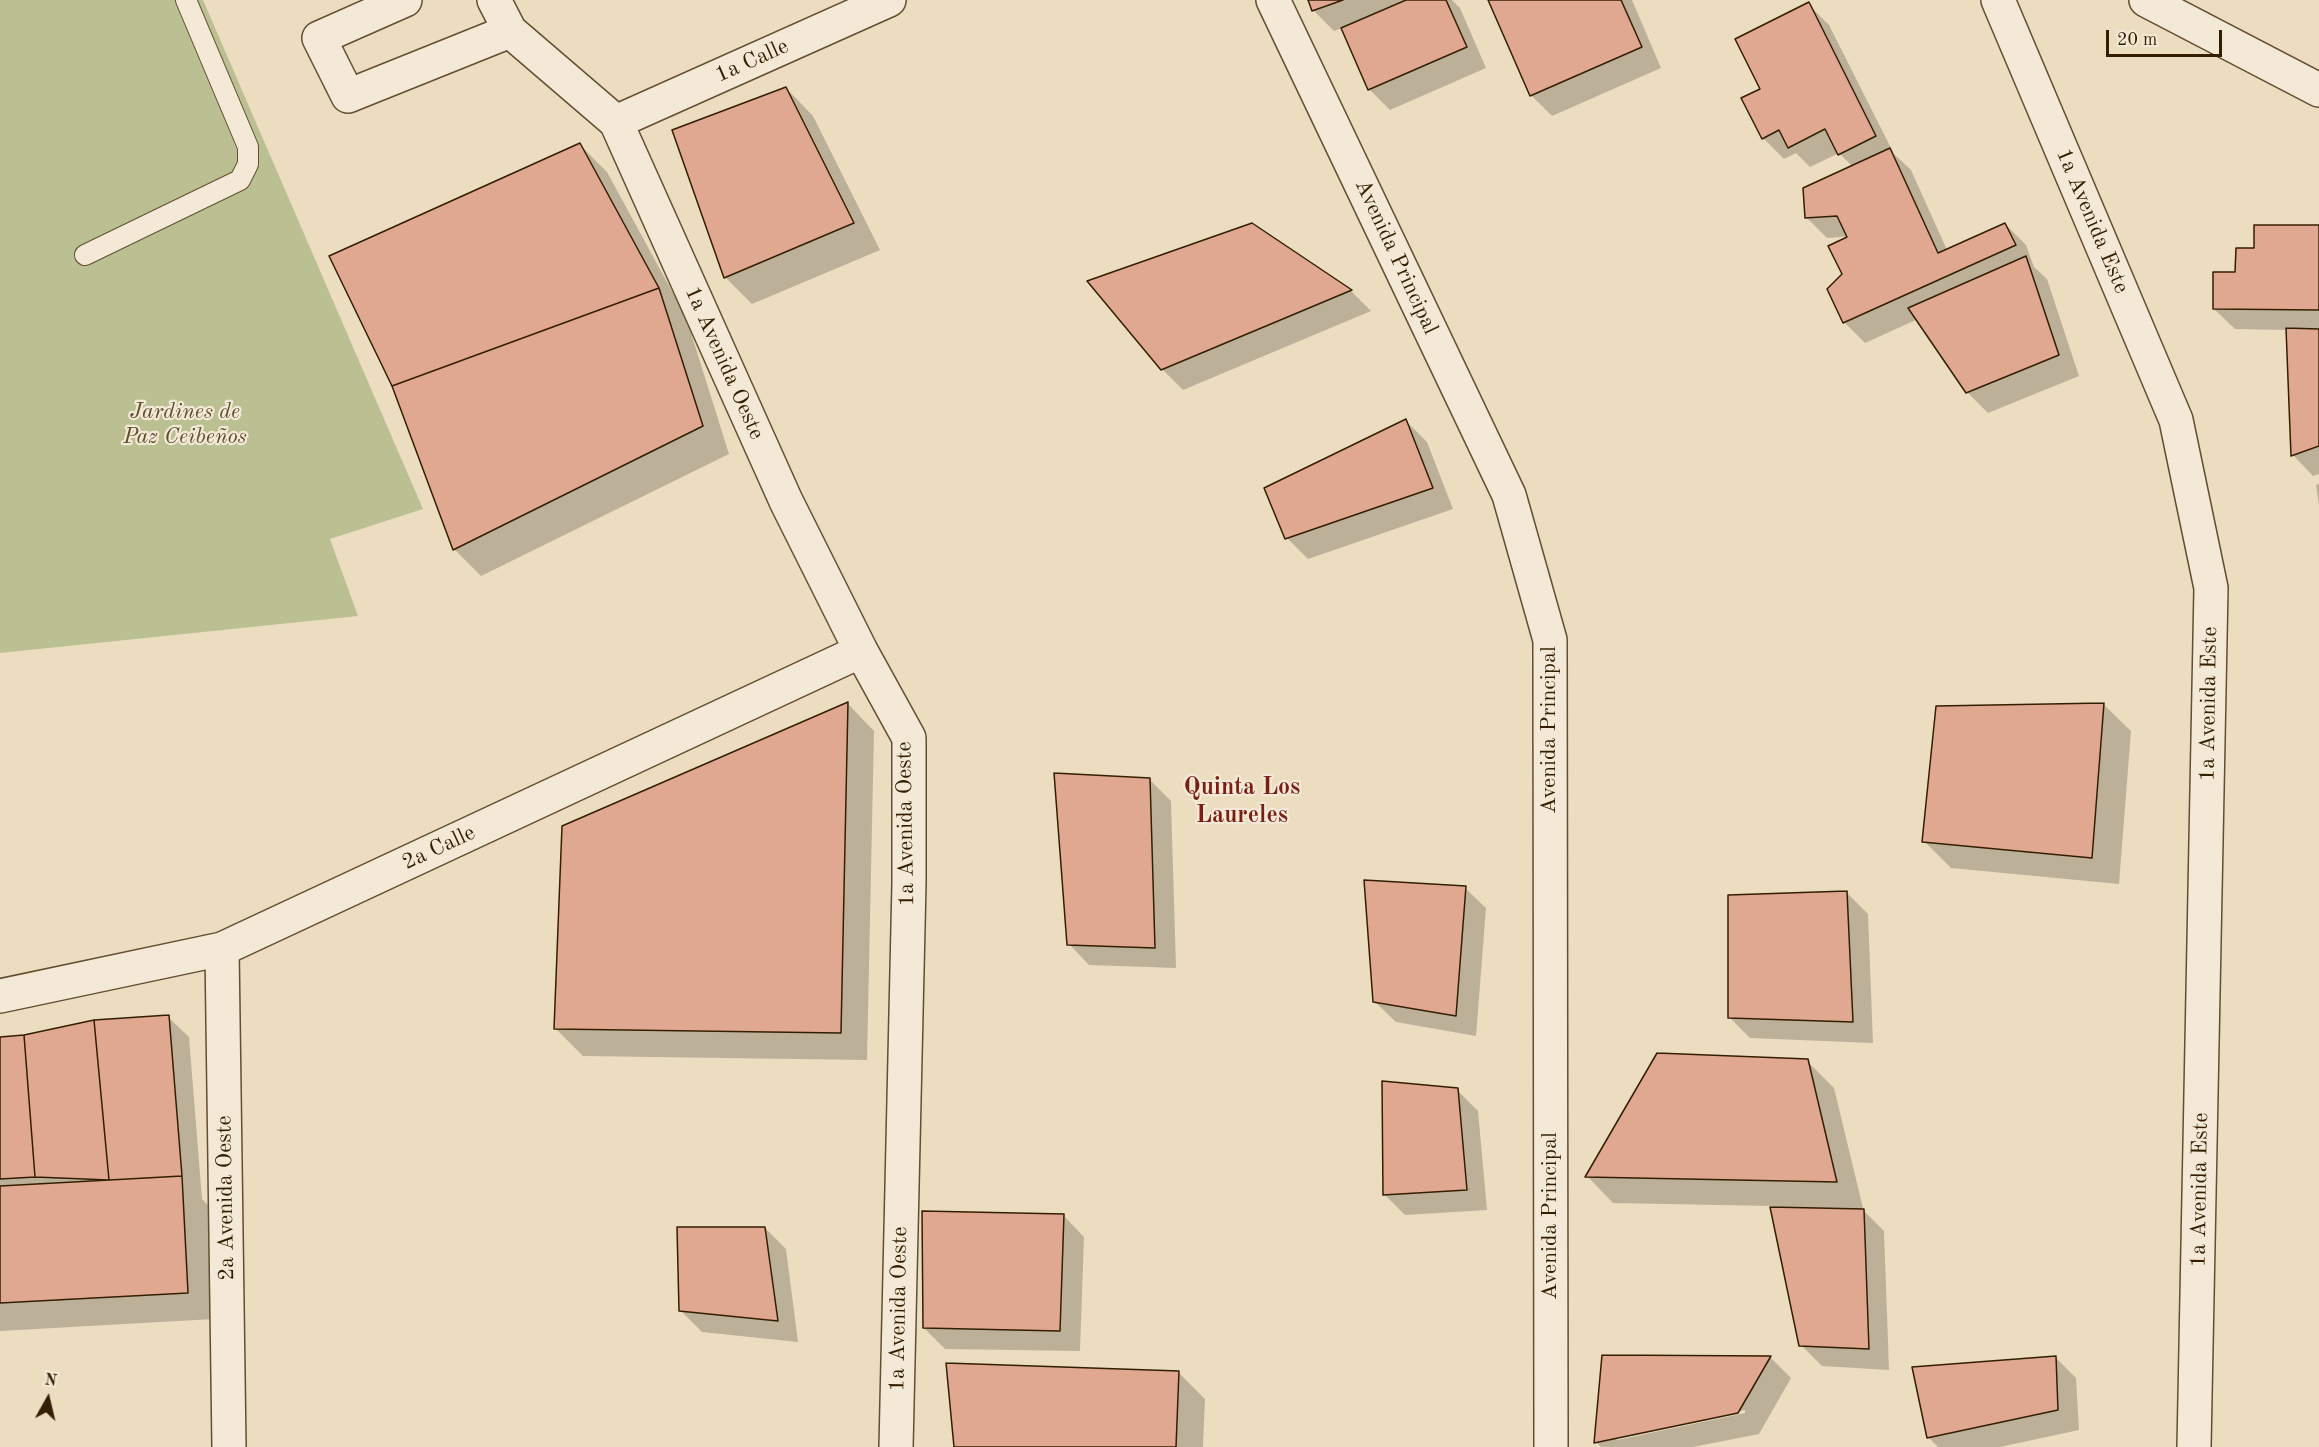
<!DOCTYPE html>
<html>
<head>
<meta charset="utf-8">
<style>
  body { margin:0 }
  #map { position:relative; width:2319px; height:1447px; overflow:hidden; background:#ecddc0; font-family:"Old Standard TT",serif }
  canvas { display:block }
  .north { position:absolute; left:18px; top:1369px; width:60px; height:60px; -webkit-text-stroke:4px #f3e9d6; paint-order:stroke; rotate:8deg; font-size:16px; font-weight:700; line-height:24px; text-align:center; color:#341e00 }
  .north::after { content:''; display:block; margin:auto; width:21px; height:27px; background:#341e00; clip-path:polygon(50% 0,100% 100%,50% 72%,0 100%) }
  .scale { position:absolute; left:2106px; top:30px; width:116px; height:27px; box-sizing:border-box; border:3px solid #341e00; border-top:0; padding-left:8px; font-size:18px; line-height:21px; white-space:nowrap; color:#341e00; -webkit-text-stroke:4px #f3e9d6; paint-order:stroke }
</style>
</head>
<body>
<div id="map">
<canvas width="2319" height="1447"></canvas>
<div class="north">N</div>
<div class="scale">20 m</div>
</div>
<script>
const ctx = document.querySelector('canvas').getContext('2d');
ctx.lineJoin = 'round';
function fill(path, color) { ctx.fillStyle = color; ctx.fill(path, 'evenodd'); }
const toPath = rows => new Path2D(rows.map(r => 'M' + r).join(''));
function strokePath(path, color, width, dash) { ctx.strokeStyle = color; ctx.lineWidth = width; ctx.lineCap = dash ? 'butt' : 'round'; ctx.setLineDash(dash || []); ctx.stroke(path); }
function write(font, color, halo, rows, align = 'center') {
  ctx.font = font + ' "Old Standard TT",serif'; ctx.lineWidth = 4.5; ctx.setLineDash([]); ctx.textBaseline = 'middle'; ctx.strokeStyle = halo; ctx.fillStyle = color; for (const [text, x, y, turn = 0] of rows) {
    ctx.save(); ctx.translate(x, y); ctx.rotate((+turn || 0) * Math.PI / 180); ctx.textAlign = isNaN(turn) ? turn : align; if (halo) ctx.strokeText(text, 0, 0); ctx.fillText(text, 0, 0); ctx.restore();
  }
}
const green = toPath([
  [0,0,203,0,423,509,330,539,358,616,0,653]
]);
const shadow = toPath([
  [1310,0,1452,0,1460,8,1486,68,1390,110,1369,89,1342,28,1334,31,1313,10],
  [1490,0,1632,0,1661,68,1552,116,1531,95],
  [1808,4,1829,25,1894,154,1911,170,1947,250,2005,224,2026,245,2034,267,2047,279,2079,376,1988,413,1967,392,1918,319,1865,343,1844,322,1843,275,1852,236,1827,238,1806,217,1852,166,1839,153,1810,167,1796,153,1784,159,1763,138,1762,90],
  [786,88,813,116,880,250,752,304,725,277],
  [580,145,607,172,686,317,729,454,481,576,454,549],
  [1252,224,1351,291,1371,311,1183,390,1162,369],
  [2319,227,2319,474,2313,476,2293,455,2287,330,2235,329,2214,309,2256,249],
  [1406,421,1427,442,1453,509,1308,559,1287,538],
  [2319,484,2319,505,2316,485],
  [848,704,874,731,867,1060,583,1056,556,1029],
  [2103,704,2131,731,2119,884,1951,868,1924,841],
  [1150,780,1171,801,1176,968,1089,965,1069,944],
  [1465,888,1486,908,1476,1036,1396,1022,1374,1001],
  [1847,893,1868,914,1873,1043,1750,1038,1729,1017],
  [168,1017,189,1037,202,1199,208,1205,214,1319,0,1331,0,1039],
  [1807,1061,1834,1088,1863,1208,1861,1208,1884,1231,1889,1370,1822,1366,1801,1345,1771,1206,1613,1203,1587,1176],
  [1457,1090,1478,1111,1487,1210,1405,1215,1384,1194],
  [1064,1216,1084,1237,1080,1351,945,1349,924,1328],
  [765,1228,786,1249,798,1342,702,1332,681,1311],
  [1603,1357,1770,1357,1791,1378,1759,1434,1693,1447,1601,1447,1596,1442],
  [1745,1410,1745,1413,1617,1440,1617,1436],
  [2055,1357,2076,1378,2079,1430,2000,1447,1938,1447,1928,1437],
  [1178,1372,1205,1399,1203,1447,956,1447]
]);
const building = toPath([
  [1308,0,1343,0,1312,11,1308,0],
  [1406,0,1446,0,1467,47,1368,90,1341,28,1406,0],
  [1488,0,1621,0,1642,47,1530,96,1488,0],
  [1809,2,1876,136,1838,155,1825,129,1788,148,1779,130,1762,139,1741,98,1760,89,1735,39,1809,2],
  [786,87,854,223,724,278,672,130,786,87],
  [580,143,659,288,392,386,329,256,580,143],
  [1890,148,1938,253,2005,223,2016,245,1843,323,1827,289,1842,274,1828,246,1847,237,1837,216,1805,218,1803,188,1890,148],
  [1252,223,1352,290,1161,370,1087,281,1252,223],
  [2254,225,2319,225,2319,310,2213,309,2213,272,2235,272,2236,248,2254,248,2254,225],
  [2026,256,2059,355,1966,393,1908,308,2026,256],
  [659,288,703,426,453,550,392,386,659,288],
  [2286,328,2319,329,2319,446,2291,456,2286,328],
  [1406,419,1433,488,1285,539,1264,488,1406,419],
  [848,702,841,1033,554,1029,562,826,848,702],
  [2104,703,2092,858,1922,842,1936,706,2104,703],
  [1054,773,1150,778,1155,948,1067,945,1054,773],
  [1364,880,1466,886,1456,1016,1373,1002,1364,880],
  [1847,891,1853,1022,1728,1018,1728,895,1847,891],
  [169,1015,182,1176,109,1180,94,1020,169,1015],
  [94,1020,109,1180,35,1177,24,1035,94,1020],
  [24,1035,35,1177,0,1179,0,1037,24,1035],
  [1657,1053,1808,1059,1837,1182,1585,1177,1657,1053],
  [1382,1081,1458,1088,1467,1190,1383,1195,1382,1081],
  [182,1176,188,1293,0,1303,0,1186,182,1176],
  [1770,1207,1864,1209,1869,1349,1799,1346,1770,1207],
  [922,1211,1064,1214,1060,1331,923,1328,922,1211],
  [677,1227,765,1227,778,1321,679,1311,677,1227],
  [1602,1355,1771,1356,1738,1413,1594,1443,1602,1355],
  [2056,1356,2058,1410,1927,1438,1912,1367,2056,1356],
  [946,1363,1179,1371,1176,1447,954,1447,946,1363]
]);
const service = toPath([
  [85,255,240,180,248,164,248,147,186,0]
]);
const minor = toPath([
  [405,0,319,38,348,96,510,31],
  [494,0,510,31,616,122,786,501,861,651,909,738,909,883,896,1447],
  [1273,0,1509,495,1550,640,1551,1447],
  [1998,0,2176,420,2211,588,2194,1447],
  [2146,0,2319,90],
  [616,122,889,0],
  [222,949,229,1447],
  [0,996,222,949,861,651]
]);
const streetNames = [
  ["1a Calle",752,61,-24],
  ["1a Avenida Este",2092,221,67],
  ["Avenida Principal",1396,257,65],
  ["1a Avenida Oeste",724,363,66],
  ["1a Avenida Este",2209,704,-89],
  ["Avenida Principal",1549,730,-90],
  ["1a Avenida Oeste",906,824,-91],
  ["2a Calle",439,848,-25],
  ["1a Avenida Este",2200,1190,-89],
  ["2a Avenida Oeste",226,1198,-91],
  ["Avenida Principal",1550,1216,-90],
  ["1a Avenida Oeste",899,1309,-89]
];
const parkNames = [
  ["Jardines de",185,412],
  ["Paz Ceibeños",185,437]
];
const neighbourhoodNames = [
  ["Quinta Los",1242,788],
  ["Laureles",1242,816]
];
fill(green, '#bac091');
fill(shadow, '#0003');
fill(building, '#e0a891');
strokePath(building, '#341e00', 1.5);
strokePath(service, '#624e30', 22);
strokePath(minor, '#624e30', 36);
strokePath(service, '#f3e9d6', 20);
strokePath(minor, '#f3e9d6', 33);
write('22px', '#341e00', '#f3e9d6', streetNames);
write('italic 22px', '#5c4f2c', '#f3e9d6', parkNames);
write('bold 24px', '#7a1f14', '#f3e9d6', neighbourhoodNames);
</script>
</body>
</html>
